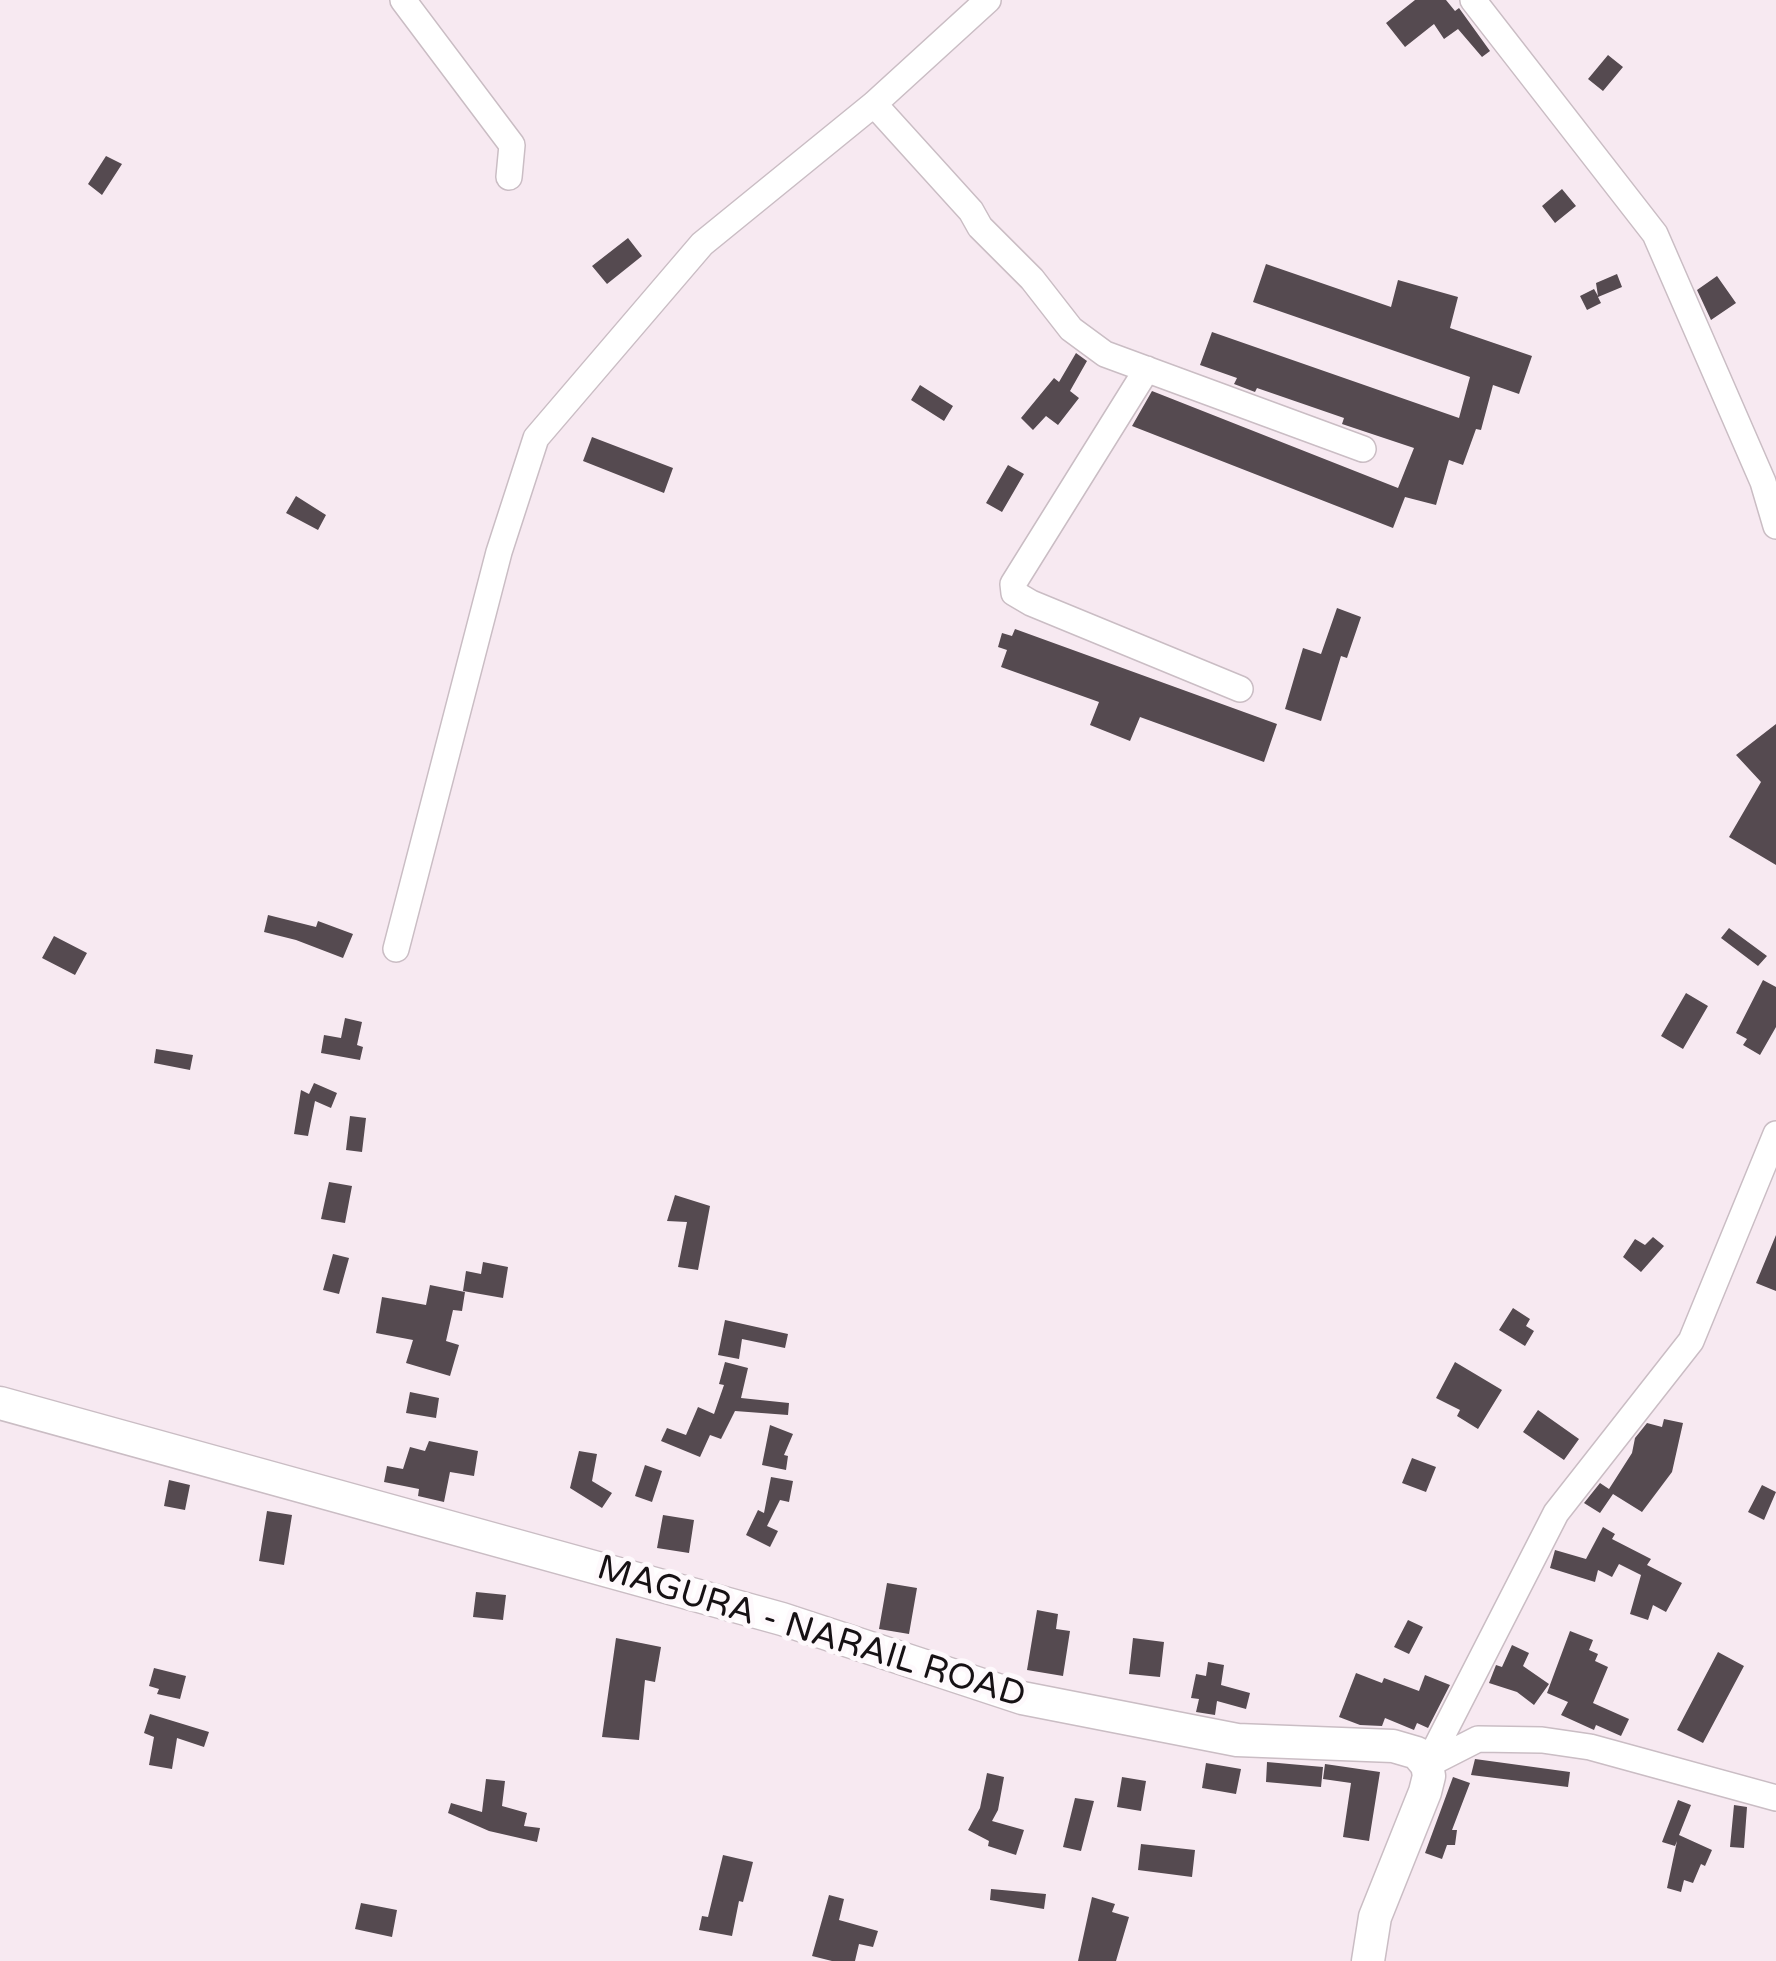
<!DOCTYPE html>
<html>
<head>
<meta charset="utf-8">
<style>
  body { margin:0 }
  canvas { display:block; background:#f7e9f1 }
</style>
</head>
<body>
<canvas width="1776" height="1961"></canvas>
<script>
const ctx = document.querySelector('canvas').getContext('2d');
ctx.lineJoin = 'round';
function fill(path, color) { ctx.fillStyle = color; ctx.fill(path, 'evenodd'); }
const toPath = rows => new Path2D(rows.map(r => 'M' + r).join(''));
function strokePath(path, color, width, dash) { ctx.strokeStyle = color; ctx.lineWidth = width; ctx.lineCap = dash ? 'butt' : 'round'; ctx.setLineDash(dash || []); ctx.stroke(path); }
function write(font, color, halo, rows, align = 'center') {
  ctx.font = font + ' "Varela Round",sans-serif'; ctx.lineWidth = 10; ctx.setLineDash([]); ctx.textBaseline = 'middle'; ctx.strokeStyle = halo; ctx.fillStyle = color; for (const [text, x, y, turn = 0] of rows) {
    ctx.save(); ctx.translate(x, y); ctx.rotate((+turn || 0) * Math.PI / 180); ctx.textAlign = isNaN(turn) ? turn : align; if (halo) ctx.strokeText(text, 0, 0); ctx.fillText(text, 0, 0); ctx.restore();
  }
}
const building = toPath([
  [1415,0,1446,0,1455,11,1459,8,1490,51,1482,57,1458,29,1444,39,1434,24,1405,47,1386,23],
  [1608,55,1623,67,1603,91,1588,79],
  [106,156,122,164,102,195,88,184],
  [1562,189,1576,206,1555,223,1542,206],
  [628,238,642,256,607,284,592,266],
  [1266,264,1391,307,1398,280,1458,297,1450,328,1532,356,1519,394,1493,385,1481,430,1476,429,1463,465,1449,460,1436,505,1405,497,1393,528,1132,426,1152,391,1398,488,1414,448,1342,424,1344,418,1257,388,1255,392,1234,384,1237,378,1200,365,1212,332,1459,418,1470,377,1253,302],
  [1617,274,1622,287,1598,297,1601,303,1587,310,1580,296,1594,289,1598,296,1596,283],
  [1717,276,1736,303,1711,320,1697,290],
  [1076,353,1087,361,1070,391,1079,398,1058,425,1046,416,1033,430,1021,418,1054,378,1059,382],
  [920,385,953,406,944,421,911,400],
  [592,437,673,468,664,493,583,461],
  [1008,465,1024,474,1002,512,986,503],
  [296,496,326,515,318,530,286,513],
  [1337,608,1361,617,1347,658,1341,656,1321,721,1285,709,1303,648,1321,654],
  [1015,629,1277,724,1264,762,1140,717,1130,741,1090,725,1099,702,1001,667,1007,650,998,647,1002,633,1012,636],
  [1776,724,1776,865,1729,837,1761,782,1736,755],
  [268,915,316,927,318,921,353,934,343,958,296,940,264,932],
  [1729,928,1767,956,1758,966,1721,938],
  [54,936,87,953,75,975,42,958],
  [1763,980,1776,987,1776,1027,1760,1055,1743,1045,1747,1039,1736,1033],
  [1686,993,1708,1006,1683,1049,1661,1036],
  [345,1018,362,1022,357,1045,363,1047,360,1060,321,1053,324,1035,341,1038],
  [156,1049,193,1055,190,1070,154,1063],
  [314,1083,337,1093,331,1108,315,1101,308,1136,294,1134,301,1090,309,1094],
  [350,1116,366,1118,362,1152,346,1150],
  [329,1182,352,1186,345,1223,321,1219],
  [675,1195,710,1206,698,1270,678,1267,687,1222,667,1221],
  [1776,1235,1776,1291,1756,1283],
  [1653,1237,1664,1246,1641,1272,1623,1257,1635,1239,1645,1245],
  [333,1254,349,1258,339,1294,323,1290],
  [483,1262,508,1267,503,1298,463,1291,466,1271,481,1274],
  [430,1285,465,1292,462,1311,453,1310,446,1341,459,1345,450,1376,406,1363,413,1340,376,1333,382,1297,426,1305],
  [1513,1308,1530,1319,1526,1326,1534,1331,1525,1346,1499,1330],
  [725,1320,788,1334,785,1348,742,1339,739,1359,718,1355],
  [725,1362,748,1368,741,1398,789,1403,788,1415,735,1411,721,1439,710,1435,700,1457,661,1441,667,1428,686,1435,698,1407,714,1414,724,1385,719,1384],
  [1455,1362,1502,1390,1478,1429,1457,1416,1460,1410,1436,1398],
  [410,1392,439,1398,436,1418,406,1413],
  [1538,1410,1579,1439,1564,1460,1523,1432],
  [1664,1419,1683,1423,1672,1472,1642,1512,1613,1494,1600,1513,1584,1503,1600,1483,1609,1489,1632,1453,1635,1438,1647,1423,1662,1427],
  [770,1425,793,1434,784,1455,788,1456,786,1470,762,1465],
  [429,1441,478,1451,474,1476,450,1472,444,1502,418,1496,419,1489,384,1482,387,1466,403,1469,410,1447,425,1451],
  [579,1451,597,1454,592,1481,612,1493,602,1508,570,1488],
  [1412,1458,1436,1467,1426,1492,1402,1483],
  [645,1465,662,1471,652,1502,635,1496],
  [771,1477,793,1481,789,1502,780,1500,767,1526,778,1531,770,1547,746,1535,758,1510,764,1513],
  [169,1480,190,1485,185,1510,164,1506],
  [1762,1485,1776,1492,1764,1520,1748,1512],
  [267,1511,292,1515,284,1565,259,1561],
  [663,1515,694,1520,689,1553,657,1548],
  [1603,1527,1615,1534,1612,1539,1651,1559,1647,1565,1682,1583,1666,1612,1653,1605,1648,1620,1630,1614,1641,1575,1619,1564,1612,1577,1598,1570,1595,1582,1550,1568,1555,1550,1586,1559],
  [887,1583,917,1588,909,1634,879,1629],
  [476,1592,506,1595,503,1620,473,1617],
  [1037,1610,1058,1614,1056,1629,1070,1631,1063,1676,1027,1670],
  [1408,1620,1423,1627,1409,1654,1394,1647],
  [1570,1631,1593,1640,1589,1650,1598,1654,1595,1661,1608,1667,1593,1703,1629,1719,1621,1736,1596,1725,1594,1730,1561,1715,1568,1702,1547,1693],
  [616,1638,661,1647,655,1682,645,1680,639,1740,602,1737],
  [1133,1638,1164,1642,1160,1677,1129,1674],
  [1512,1645,1529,1653,1523,1666,1549,1684,1534,1705,1517,1692,1489,1683,1496,1665,1502,1667],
  [1718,1652,1744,1666,1703,1743,1677,1730],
  [1208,1662,1224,1665,1221,1685,1250,1693,1246,1709,1217,1701,1215,1715,1196,1712,1199,1699,1191,1698,1196,1674,1206,1676],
  [154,1668,186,1676,180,1699,157,1694,159,1689,149,1686],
  [1356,1673,1382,1683,1384,1678,1419,1691,1425,1675,1450,1685,1428,1728,1417,1723,1414,1730,1385,1718,1382,1726,1360,1725,1339,1717],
  [150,1714,209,1732,204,1747,177,1738,172,1769,149,1765,154,1737,144,1733],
  [1475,1759,1570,1772,1568,1787,1471,1775],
  [1267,1762,1323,1767,1321,1787,1266,1782],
  [1206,1763,1241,1769,1236,1794,1202,1788],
  [1325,1764,1380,1772,1369,1841,1343,1837,1351,1783,1323,1779],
  [987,1773,1004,1777,998,1810,992,1821,1024,1830,1016,1855,988,1846,989,1841,968,1830,980,1808],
  [1122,1777,1146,1781,1141,1811,1117,1807],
  [1453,1777,1470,1783,1452,1830,1457,1830,1455,1845,1447,1845,1442,1859,1425,1853],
  [486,1779,505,1781,502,1806,527,1813,524,1826,540,1828,537,1842,489,1831,448,1813,451,1803,482,1812],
  [1075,1798,1094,1801,1081,1851,1063,1847],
  [1678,1800,1691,1805,1679,1835,1712,1850,1705,1866,1701,1864,1693,1883,1684,1880,1681,1892,1667,1888,1677,1841,1675,1846,1662,1842],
  [1734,1805,1747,1807,1744,1848,1730,1847],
  [1141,1844,1195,1850,1192,1877,1138,1870],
  [723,1855,753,1862,743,1902,739,1901,732,1936,699,1930,702,1916,708,1917],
  [991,1889,1046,1894,1044,1909,990,1900],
  [829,1895,844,1899,839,1920,878,1931,873,1947,859,1944,855,1961,832,1961,812,1956],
  [1092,1897,1115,1904,1112,1912,1129,1917,1116,1961,1078,1961],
  [361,1903,397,1910,392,1937,355,1929]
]);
const minor = toPath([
  [403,0,512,145,509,177],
  [1473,0,1655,234,1763,482,1776,526],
  [874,104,971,211,980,227,1032,279,1071,329,1105,354,1363,449],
  [1147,369,1013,584,1014,593,1031,603,1240,689],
  [396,949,499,552,536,438,702,244,874,104,988,0],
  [1427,1765,1556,1513,1691,1341,1776,1134],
  [1427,1765,1478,1739,1542,1740,1590,1747,1776,1798]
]);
const major = toPath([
  [0,1403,782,1619,1022,1698,1237,1740,1393,1746,1417,1753,1427,1765,1429,1776,1425,1792,1375,1917,1368,1961]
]);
const streetNames = [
  ["MAGURA - NARAIL ROAD",811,1633,17]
];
fill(building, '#554a50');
strokePath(minor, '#cabdc4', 28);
strokePath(major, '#cabdc4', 35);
strokePath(minor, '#fff', 25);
strokePath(major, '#fff', 32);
write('35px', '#161114', '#fef9fc', streetNames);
</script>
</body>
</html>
